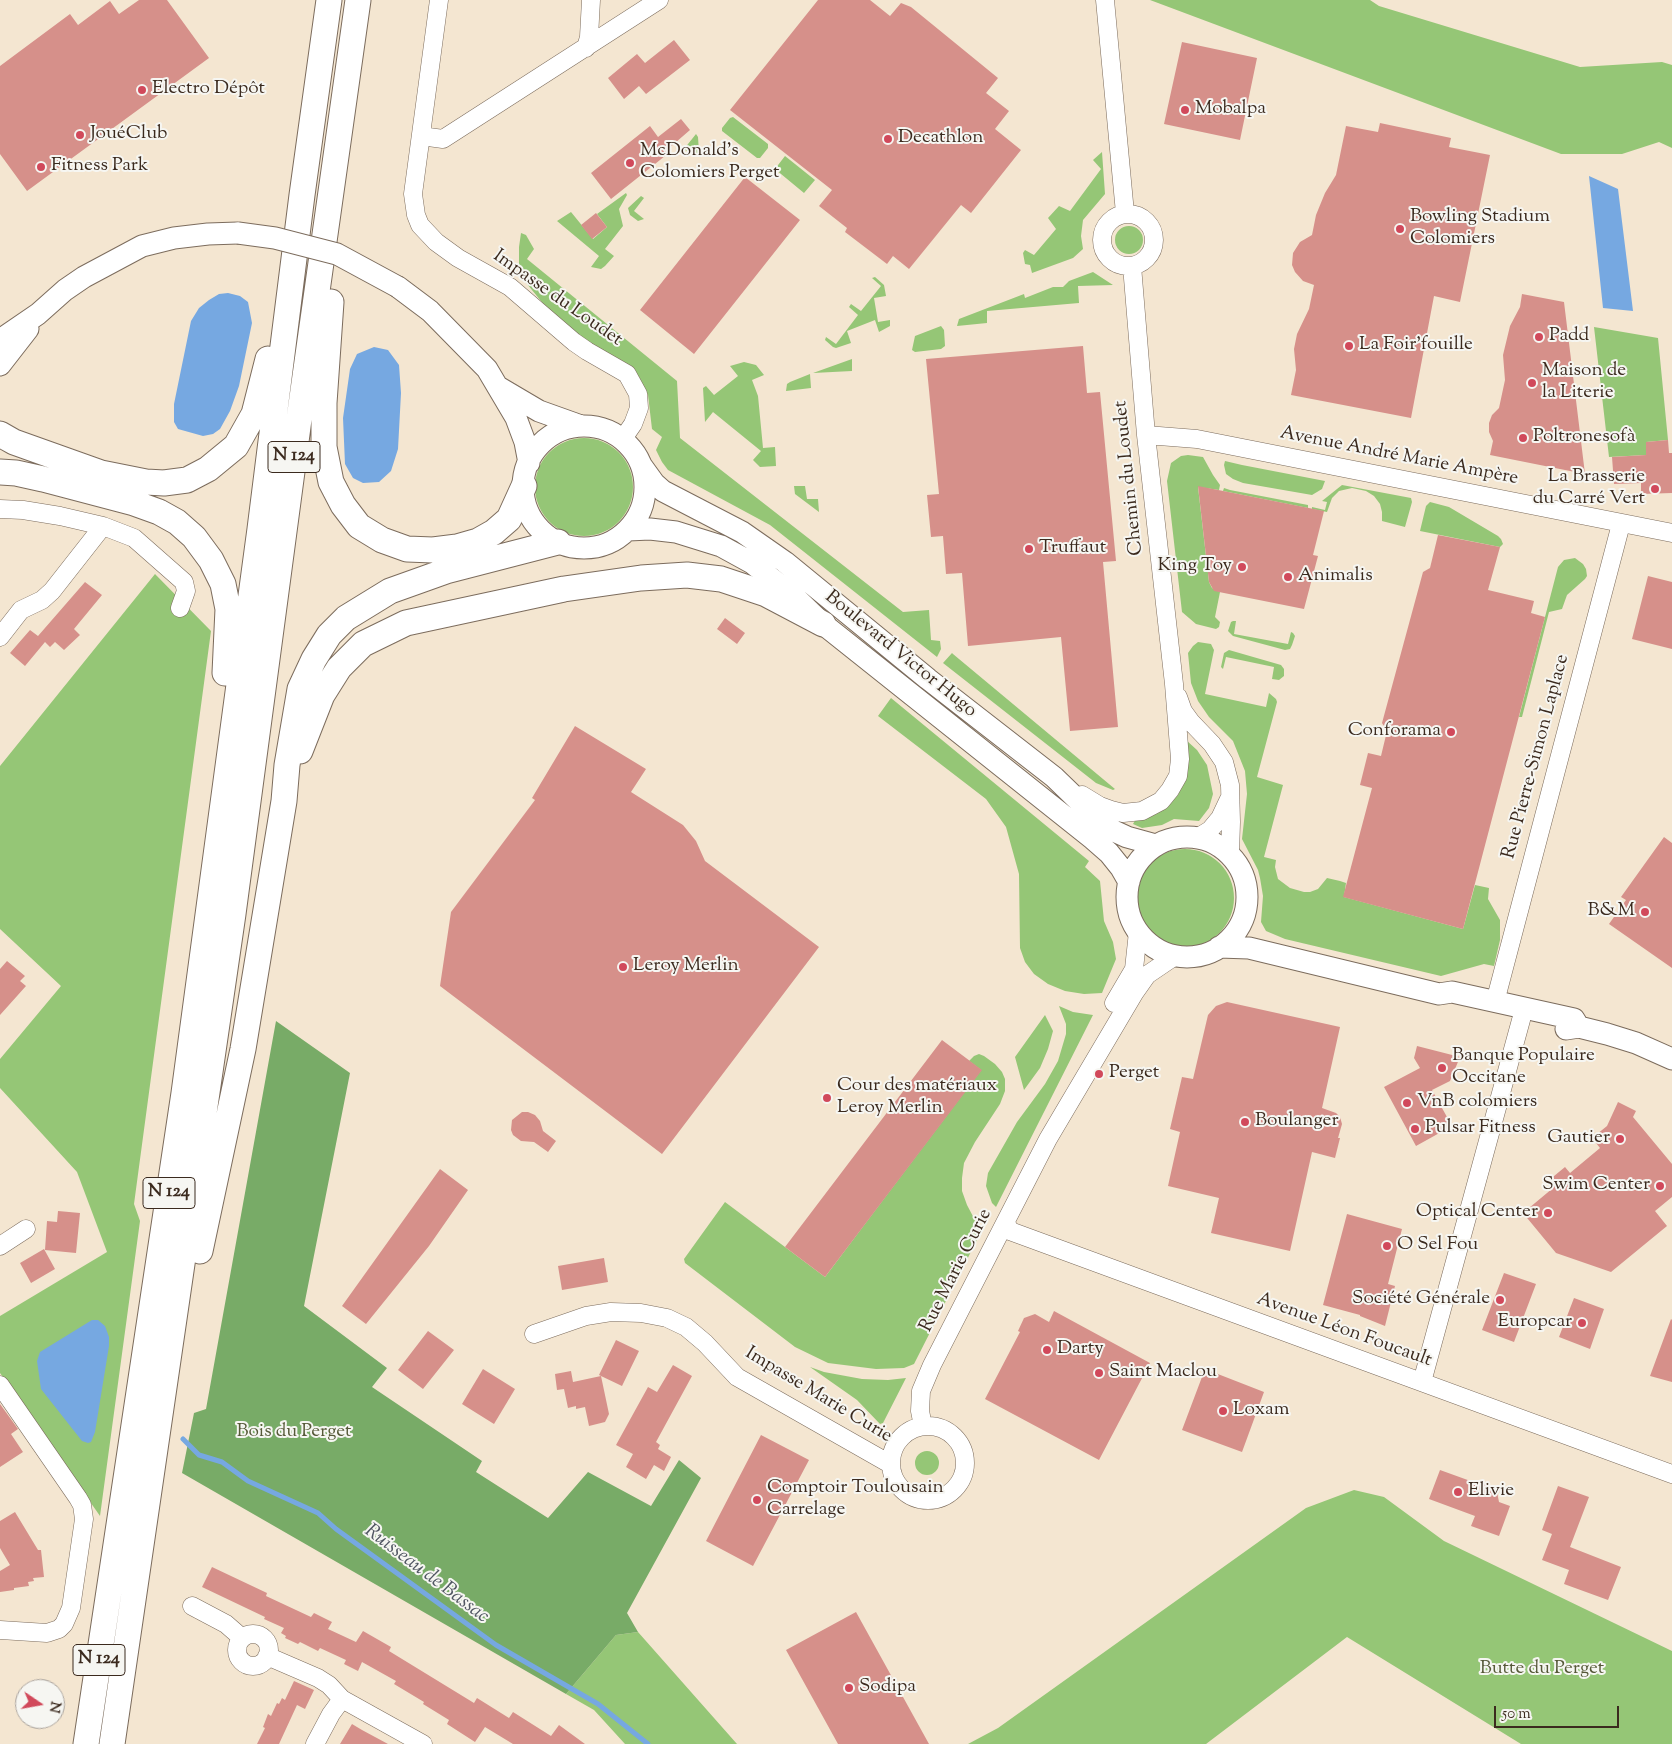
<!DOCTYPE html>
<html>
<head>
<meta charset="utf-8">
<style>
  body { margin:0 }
  #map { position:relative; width:1672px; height:1744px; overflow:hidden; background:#f4e6d1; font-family:"Sorts Mill Goudy",serif }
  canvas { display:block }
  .north { position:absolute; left:15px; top:1679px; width:50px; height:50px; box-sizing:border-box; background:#f6f6f2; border:1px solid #aba49d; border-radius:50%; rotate:102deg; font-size:14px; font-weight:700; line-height:20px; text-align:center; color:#3b2a1e }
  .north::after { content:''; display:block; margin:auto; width:18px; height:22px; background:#d1495b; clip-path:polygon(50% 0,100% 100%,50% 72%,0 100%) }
  .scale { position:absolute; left:1494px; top:1706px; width:125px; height:22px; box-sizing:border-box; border:2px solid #3b2a1e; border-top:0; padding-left:6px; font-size:15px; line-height:18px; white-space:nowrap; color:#3b2a1e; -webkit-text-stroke:4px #f6f6f2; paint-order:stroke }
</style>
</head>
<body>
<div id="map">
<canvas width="1672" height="1744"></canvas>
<div class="north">N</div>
<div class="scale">50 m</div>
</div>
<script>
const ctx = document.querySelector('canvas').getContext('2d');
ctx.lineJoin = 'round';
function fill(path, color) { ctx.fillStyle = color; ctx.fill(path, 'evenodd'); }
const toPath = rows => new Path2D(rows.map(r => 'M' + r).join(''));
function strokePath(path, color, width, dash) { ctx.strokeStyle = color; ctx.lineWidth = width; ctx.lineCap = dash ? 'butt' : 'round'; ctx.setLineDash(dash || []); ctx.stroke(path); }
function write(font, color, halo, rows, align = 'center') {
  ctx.font = font + ' "Sorts Mill Goudy",serif'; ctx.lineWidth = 4; ctx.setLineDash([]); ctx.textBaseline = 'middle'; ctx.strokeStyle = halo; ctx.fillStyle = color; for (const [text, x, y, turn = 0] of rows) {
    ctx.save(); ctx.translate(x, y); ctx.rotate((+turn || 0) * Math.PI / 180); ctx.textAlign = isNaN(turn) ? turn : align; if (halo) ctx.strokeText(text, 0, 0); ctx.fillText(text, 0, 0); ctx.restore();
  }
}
const green = toPath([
  [1150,0,1370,0,1379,6,1580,67,1662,62,1672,65,1672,148,1659,142,1622,154,1561,154],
  [733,117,768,144,768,148,760,158,757,158,722,131,722,128,730,118],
  [696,134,698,137,699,152,695,157,684,149],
  [1102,152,1105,194,1083,220,1081,236,1083,249,1073,258,1032,273,1030,265,1025,264,1023,253,1025,250,1034,255,1056,229,1048,218,1059,206,1070,211,1101,169,1093,160],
  [785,156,815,180,804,193,775,169],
  [626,193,627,195,619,209,623,226,605,249,614,256,605,266,601,269,591,267,599,256,557,221,571,212,593,239,607,227,597,214],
  [641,196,644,198,634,211,644,219,638,221,630,215,628,208],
  '1115 240a14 14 0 1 1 28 0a14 14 0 1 1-28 0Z',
  [521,233,526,235,534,249,527,259,677,381,680,438,903,612,929,610,931,640,940,641,941,649,937,657,770,525,668,470,662,462,656,450,662,437,652,429,648,395,639,377,632,369,617,358,586,342,545,306,523,279,519,271,519,247],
  [1093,272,1113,285,1078,286,1079,303,987,311,987,323,957,326,959,319,1024,294,1025,298,1053,287,1063,287,1069,281],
  [875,277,884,285,886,296,874,298,878,322,890,320,890,326,879,332,875,320,847,331,851,343,836,348,833,347,825,340,826,337,836,344,858,315,849,307,851,304,861,311,881,286,872,278],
  [941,326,944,330,945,346,941,349,915,352,912,350,915,336],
  [1594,327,1658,338,1668,440,1646,442,1646,455,1609,457],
  [852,359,852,371,813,373],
  [744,362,756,365,764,375,752,380,758,396,763,448,775,447,776,466,760,467,753,460,761,451,713,412,705,422,703,388,706,386,714,395,738,376,730,366],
  [810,374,811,388,786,391,787,384,790,382],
  '535 487a49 49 0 1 1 98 0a49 49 0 1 1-98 0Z',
  [1188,455,1203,457,1213,475,1220,485,1219,490,1198,487,1209,582,1212,588,1220,592,1215,617,1220,622,1219,627,1216,629,1196,624,1182,612,1167,481,1171,463,1181,456],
  [1225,461,1242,465,1325,481,1322,489,1312,495,1243,483,1233,479,1226,474,1224,465],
  [1342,485,1411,498,1412,502,1405,527,1382,521,1382,512,1380,504,1374,496,1366,491,1352,488,1339,491,1332,498,1327,512,1312,509,1312,507,1325,510,1327,502,1322,501],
  [794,486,805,486,807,499,818,499,819,512,795,494],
  [1224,488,1230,490,1308,505,1308,508,1223,491],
  [1430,502,1449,507,1498,536,1501,539,1503,544,1500,547,1420,531,1426,506],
  [1575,558,1583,564,1586,569,1587,576,1585,579,1567,595,1562,609,1549,612,1522,717,1519,717,1558,567,1564,560],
  [155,574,211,631,134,1204,140,1221,100,1516,0,1373,0,1316,107,1252,77,1172,0,1088,0,1059,61,986,0,929,0,766],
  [1233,621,1236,621,1234,634,1288,644,1291,632,1293,633,1295,636,1292,645,1290,649,1285,650,1233,636,1228,631,1231,622],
  [1198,642,1211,644,1214,650,1205,694,1266,707,1269,693,1276,699,1277,702,1257,777,1283,785,1264,857,1276,860,1275,867,1278,879,1290,888,1304,892,1310,892,1318,889,1327,878,1340,881,1346,883,1344,897,1463,929,1475,885,1489,888,1488,899,1500,920,1500,940,1494,966,1484,964,1441,976,1285,939,1266,931,1261,922,1263,896,1260,878,1258,870,1242,839,1247,794,1245,771,1233,741,1209,717,1198,701,1191,683,1188,653,1193,646],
  [1229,650,1281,665,1284,669,1284,676,1279,680,1272,679,1274,667,1226,657,1223,669,1221,667,1224,653],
  [952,653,953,654,1115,789,1113,790,1096,783,943,663],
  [891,698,1089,861,1085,867,1100,881,1104,921,1113,942,1116,959,1102,993,1084,994,1065,991,1048,984,1034,974,1025,962,1020,948,1019,874,1006,827,986,799,878,716],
  [1186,740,1197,750,1207,765,1213,794,1209,808,1199,821,1174,819,1162,825,1142,828,1133,824,1137,817,1160,811,1178,795,1186,775],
  '1136 898a49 49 0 1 1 98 0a49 49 0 1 1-98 0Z',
  [1059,1006,1073,1012,1093,1015,996,1207,992,1203,986,1186,988,1173,1017,1122,1045,1084,1058,1061,1066,1034,1066,1024],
  [1045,1015,1053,1031,1048,1049,1040,1068,1024,1090,1015,1057],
  [979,1054,984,1056,995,1064,1002,1072,1005,1079,1005,1091,1000,1104,975,1142,964,1163,962,1178,962,1191,967,1205,976,1222,983,1228,914,1364,904,1368,876,1369,828,1363,795,1347,685,1263,684,1259,725,1202,825,1277,981,1070,969,1061,974,1056],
  [810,1367,824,1372,862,1379,888,1380,906,1378,883,1423,880,1424,857,1400],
  '915 1463a12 12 0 1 1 24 0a12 12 0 1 1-24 0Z',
  [1354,1490,1384,1497,1444,1541,1672,1651,1672,1744,1521,1744,1347,1637,1206,1744,968,1744,998,1728,1306,1508],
  [638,1632,737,1744,625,1744,594,1710,566,1694,616,1635]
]);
const forest = toPath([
  [276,1021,350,1073,304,1306,387,1368,372,1387,482,1461,476,1472,548,1518,588,1472,651,1506,679,1460,701,1478,627,1613,638,1632,616,1635,566,1694,182,1473,194,1413,206,1409]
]);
const water = toPath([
  [1589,176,1618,189,1633,311,1603,308],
  [228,293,240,296,248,302,252,323,239,386,230,411,220,429,213,434,203,436,178,429,174,422,174,404,191,321,199,308,209,300,219,294],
  [374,347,388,350,399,365,401,393,398,449,391,471,379,482,363,483,353,478,345,464,343,418,350,369,357,354],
  [92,1320,98,1320,105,1326,109,1337,109,1346,95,1432,91,1442,88,1443,82,1441,41,1389,37,1361,40,1352]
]);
const stream = toPath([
  [183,1439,199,1455,222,1462,248,1481,318,1513,336,1529,496,1645,598,1704,648,1744]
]);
const building = toPath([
  [139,0,167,0,209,58,27,191,0,154,0,66,70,14,78,25,110,1,119,14],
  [818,0,870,0,890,16,901,3,911,7,998,78,986,93,1009,111,995,129,1021,150,971,213,961,205,909,269,893,256,887,264,845,232,847,228,819,206,832,190,730,110],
  [674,40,690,60,646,94,639,86,624,99,608,78,637,54,645,63],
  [1182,42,1257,58,1240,140,1164,124],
  [681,119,690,130,668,149,670,152,611,199,591,173,650,126,658,137],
  [1380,123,1451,138,1449,147,1490,155,1460,302,1434,296,1411,418,1291,395,1296,370,1294,349,1297,334,1309,309,1314,285,1303,281,1295,272,1292,265,1293,253,1300,242,1312,235,1316,215,1325,193,1336,175,1346,126,1378,132],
  [745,177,800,220,694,354,640,310],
  [596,213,607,227,592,239,581,225],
  [1522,294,1564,302,1585,474,1490,455,1493,441,1489,432,1489,423,1492,415,1499,408,1505,380,1503,355,1510,326,1520,307],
  [1083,346,1087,393,1100,392,1116,561,1103,562,1118,727,1070,731,1061,637,968,646,962,573,946,574,943,536,931,537,927,495,939,494,926,359],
  [1668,440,1669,453,1672,453,1672,493,1641,494,1641,483,1614,484,1612,457,1646,455,1646,442],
  [1198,486,1324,511,1313,555,1318,556,1304,609,1214,591,1209,582],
  [1438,535,1500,547,1488,590,1534,601,1531,613,1545,617,1463,929,1343,897,1372,788,1360,785,1368,753,1381,756,1387,731,1382,723,1423,572,1430,568],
  [1648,576,1672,582,1672,649,1632,639],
  [85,582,102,595,74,629,80,635,64,650,55,642,50,647,45,642,25,666,10,653,30,630,38,636],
  [725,618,745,633,737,644,717,629],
  [575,726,646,769,631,792,683,825,696,841,705,861,819,947,662,1154,440,986,451,912,535,800,532,798],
  [1664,837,1672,843,1672,968,1609,924,1626,900,1621,897],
  [7,961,25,976,20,981,26,986,0,1015,0,969],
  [1227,1002,1340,1027,1322,1108,1336,1113,1340,1117,1342,1124,1338,1138,1340,1138,1335,1158,1312,1152,1290,1251,1211,1233,1219,1198,1168,1186,1180,1132,1170,1129,1182,1077,1193,1079,1208,1015,1216,1006],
  [942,1040,982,1070,825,1277,785,1247],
  [1417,1046,1460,1057,1450,1081,1432,1090,1452,1126,1416,1146,1384,1087,1420,1068,1414,1058],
  [1618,1102,1636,1111,1633,1117,1672,1164,1672,1197,1655,1211,1667,1226,1611,1272,1556,1253,1523,1213,1553,1188,1548,1181,1565,1167,1570,1173,1600,1148,1592,1138,1607,1126],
  [522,1112,528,1112,535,1115,540,1121,543,1131,556,1141,548,1152,534,1142,521,1141,513,1135,511,1130,512,1120],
  [440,1169,468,1190,429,1246,366,1324,342,1306],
  [58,1211,80,1213,76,1253,45,1250,47,1221,57,1222],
  [1347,1214,1402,1229,1388,1284,1395,1286,1385,1326,1360,1316,1360,1315,1323,1305],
  [44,1249,55,1269,31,1283,20,1263],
  [604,1258,608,1282,562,1290,558,1266],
  [1504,1273,1536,1284,1514,1342,1482,1330],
  [1574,1298,1604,1309,1590,1349,1559,1337],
  [1054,1311,1150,1363,1099,1460,985,1399,1020,1332,1018,1331,1024,1318,1035,1314,1049,1322],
  [1671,1319,1672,1320,1672,1382,1650,1376],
  [428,1331,454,1350,423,1389,398,1370],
  [616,1340,639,1351,622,1386,601,1376,609,1414,605,1422,589,1426,585,1407,576,1409,576,1406,568,1408,564,1389,557,1390,555,1374,571,1371,573,1382,601,1376,599,1375],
  [673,1365,692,1376,656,1442,660,1445,658,1449,671,1457,664,1471,654,1465,646,1479,626,1467,633,1454,616,1445,648,1387,657,1392],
  [483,1369,515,1389,494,1424,462,1404],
  [1205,1369,1264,1392,1242,1452,1182,1430],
  [0,1404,18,1429,11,1434,23,1452,0,1467],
  [761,1435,809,1460,753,1566,706,1541],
  [1440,1470,1476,1483,1477,1481,1492,1487,1497,1492,1499,1502,1510,1506,1499,1536,1471,1526,1475,1516,1429,1499],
  [1558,1486,1589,1497,1570,1547,1621,1567,1608,1600,1564,1584,1569,1570,1542,1560,1552,1534,1542,1530],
  [15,1512,38,1550,41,1550,44,1577,33,1578,34,1581,28,1582,29,1586,14,1588,14,1590,0,1592,0,1571,10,1565,0,1548,0,1521],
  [212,1567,267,1593,266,1596,311,1617,314,1613,332,1622,328,1629,356,1642,363,1631,391,1647,389,1651,474,1703,477,1698,509,1718,513,1712,551,1736,559,1725,585,1744,513,1744,485,1727,475,1742,447,1724,449,1720,423,1704,424,1702,394,1684,396,1681,362,1662,358,1671,344,1664,346,1660,320,1648,318,1651,300,1642,298,1644,285,1638,286,1636,281,1633,284,1628,264,1619,265,1617,202,1587],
  [856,1612,929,1744,838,1744,786,1650],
  [294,1681,314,1690,305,1709,297,1705,279,1744,257,1744,265,1728,263,1727,268,1714,271,1716,277,1703,279,1704,282,1698,285,1700],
  [352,1724,362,1730,388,1744,340,1744]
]);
const minor = toPath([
  [439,0,413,194,416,215,420,225,436,242,458,258,510,287,574,342,587,351,627,374,638,394,639,408,633,424,622,440],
  [1105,0,1125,213],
  [586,48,589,37,591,0],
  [421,136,443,139,659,0],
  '1102 240a26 26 0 1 1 52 0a26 26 0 1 1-52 0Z',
  [1146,435,1197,439,1672,533],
  [0,509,23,510,60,516,103,526,134,538,184,582,186,591,180,608],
  [0,637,21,610,42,600,52,591,103,526],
  [1178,697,1183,711,1191,722,1212,744,1224,762,1230,785,1231,822,1230,855],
  [1082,795,1100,806,1111,810,1123,813,1142,811,1161,801,1170,790,1178,776,1180,759,1174,684,1146,435,1132,266],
  [1197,838,1210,830,1220,818,1229,799],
  [1495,1002,1621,524],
  [1114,1003,1134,969,1138,932],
  [1006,1223,1010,1231,1672,1474],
  [0,1246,26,1229],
  [534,1334,586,1316,611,1312,641,1313,667,1318,686,1327,705,1343,737,1377,890,1464],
  [1422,1382,1521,1020],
  [0,1385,78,1498,82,1505,84,1519,71,1608,64,1624,59,1629,47,1633,0,1630],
  '891 1463a37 37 0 1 1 74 0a37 37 0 1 1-74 0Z',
  [923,1426,920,1411,921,1391,932,1365,1048,1139,1135,992,1147,975,1175,956],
  [192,1606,226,1624,242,1638],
  '237 1650a16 16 0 1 1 32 0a16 16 0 1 1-32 0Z',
  [267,1656,318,1678,329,1685,342,1699,423,1744],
  [315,1744,331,1714,342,1699]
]);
const major = toPath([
  [398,287,430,311,487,369,516,418,525,442,529,463],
  [0,340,38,314,65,290,84,277,142,246,174,238,208,234,238,233],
  [0,365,28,329],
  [500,388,539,411,581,426],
  '523 487a61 61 0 1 1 122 0a61 61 0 1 1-122 0Z',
  [641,465,654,483,663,491,742,532,785,562,928,679,1054,777,1084,806,1114,831,1127,837,1156,845],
  [628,530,650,529,676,532,721,546,752,563,795,597,823,624,1093,839,1109,853,1121,868,1129,882],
  '1127 897a60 60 0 1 1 120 0a60 60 0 1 1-120 0Z',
  [1219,947,1249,948,1439,994,1452,992,1574,1019,1579,1027],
  [1566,1029,1579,1027,1607,1034,1636,1043,1672,1059]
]);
const highway = toPath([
  [331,302,324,403,324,447,331,482,343,505,359,526,382,540,407,549,433,550,457,547,478,541,494,532,509,519,524,486],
  [0,434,14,442,101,473,146,482,164,483,187,480,208,469,236,446,254,414,268,359],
  [0,472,16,473,43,479,134,503,159,512,177,522,194,537,211,560,223,584,228,609,225,673],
  [300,751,322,695,339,668,363,644,406,623,564,589,641,578,687,575,721,579,766,594,823,624],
  [200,1251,243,1049,284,801,287,765,300,689,314,659,329,635,346,618,390,591,446,571,558,542],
  [86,1744,184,1093,260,529,302,195,329,0],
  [112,1744,233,914,299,419,358,0]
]);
const majorBridge = toPath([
  [238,233,275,238,337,254,398,287]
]);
const markers = [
  [142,90,5,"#d1495b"],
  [1185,110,5,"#d1495b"],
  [80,135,5,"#d1495b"],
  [888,139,5,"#d1495b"],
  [630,163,5,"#d1495b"],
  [41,167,5,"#d1495b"],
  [1400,229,5,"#d1495b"],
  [1539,337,5,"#d1495b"],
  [1349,346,5,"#d1495b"],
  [1532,383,5,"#d1495b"],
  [1523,438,5,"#d1495b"],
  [1655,489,5,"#d1495b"],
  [1029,549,5,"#d1495b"],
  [1242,567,5,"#d1495b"],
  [1288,577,5,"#d1495b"],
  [1451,732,5,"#d1495b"],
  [1645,912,5,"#d1495b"],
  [623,967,5,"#d1495b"],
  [1442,1068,5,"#d1495b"],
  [1099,1074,5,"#d1495b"],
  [827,1098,5,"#d1495b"],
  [1407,1103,5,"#d1495b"],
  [1245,1122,5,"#d1495b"],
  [1415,1129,5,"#d1495b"],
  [1620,1139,5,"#d1495b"],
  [1660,1186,5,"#d1495b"],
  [1548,1213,5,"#d1495b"],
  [1387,1246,5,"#d1495b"],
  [1500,1300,5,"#d1495b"],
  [1582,1323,5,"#d1495b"],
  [1047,1350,5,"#d1495b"],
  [1099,1373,5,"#d1495b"],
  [1223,1411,5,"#d1495b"],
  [1458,1492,5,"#d1495b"],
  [757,1500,5,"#d1495b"],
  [849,1688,5,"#d1495b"]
];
const shields = [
  [294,457,52],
  [169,1193,52],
  [99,1660,52]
];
const shieldNames = [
  ["N 124",294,457],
  ["N 124",169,1193],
  ["N 124",99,1660]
];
const poiNames = [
  ["Electro Dépôt",152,90],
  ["Mobalpa",1195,110],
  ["JouéClub",90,135],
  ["Decathlon",898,139],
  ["McDonald's",640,152],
  ["Colomiers Perget",640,174],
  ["Fitness Park",51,167],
  ["Bowling Stadium",1410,218],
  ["Colomiers",1410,240],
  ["Padd",1549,337],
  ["La Foir'fouille",1359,346],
  ["Maison de",1542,372],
  ["la Literie",1542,394],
  ["Poltronesofà",1533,438],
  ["La Brasserie",1645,478,"right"],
  ["du Carré Vert",1645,500,"right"],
  ["Truffaut",1039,549],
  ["King Toy",1232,567,"right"],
  ["Animalis",1298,577],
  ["Conforama",1441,732,"right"],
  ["B&M",1635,912,"right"],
  ["Leroy Merlin",633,967],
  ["Banque Populaire",1452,1057],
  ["Occitane",1452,1079],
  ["Perget",1109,1074],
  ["Cour des matériaux",837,1087],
  ["Leroy Merlin",837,1109],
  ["VnB colomiers",1417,1103],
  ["Boulanger",1255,1122],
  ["Pulsar Fitness",1425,1129],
  ["Gautier",1610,1139,"right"],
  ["Swim Center",1650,1186,"right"],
  ["Optical Center",1538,1213,"right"],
  ["O Sel Fou",1397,1246],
  ["Société Générale",1490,1300,"right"],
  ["Europcar",1572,1323,"right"],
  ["Darty",1057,1350],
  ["Saint Maclou",1109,1373],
  ["Loxam",1233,1411],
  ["Comptoir Toulousain",767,1489],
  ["Carrelage",767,1511],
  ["Elivie",1468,1492],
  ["Sodipa",859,1688]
];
const streetNames = [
  ["Impasse du Loudet",557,299,35],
  ["Avenue André Marie Ampère",1399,457,11],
  ["Chemin du Loudet",1130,478,-96],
  ["Boulevard Victor Hugo",900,655,39],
  ["Rue Pierre-Simon Laplace",1537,757,-75],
  ["Rue Marie Curie",957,1271,-63],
  ["Avenue Léon Foucault",1344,1331,20],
  ["Impasse Marie Curie",818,1396,31]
];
const parkNames = [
  ["Bois du Perget",294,1433],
  ["Butte du Perget",1542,1670]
];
const waterNames = [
  ["Ruisseau de Bassac",426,1575,37]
];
fill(green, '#95c676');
fill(forest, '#78ab67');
fill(water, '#76a8e1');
strokePath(stream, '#76a8e1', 5);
fill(building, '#d6908a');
strokePath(minor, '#7c6c5d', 19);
strokePath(major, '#7c6c5d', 23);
strokePath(highway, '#7c6c5d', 27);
strokePath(minor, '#fff', 18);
strokePath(major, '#fff', 21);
strokePath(highway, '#fff', 25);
strokePath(majorBridge, '#7c6c5d', 23, []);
strokePath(majorBridge, '#fff', 21);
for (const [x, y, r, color] of markers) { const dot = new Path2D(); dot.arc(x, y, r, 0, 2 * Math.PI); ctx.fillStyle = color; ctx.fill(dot); strokePath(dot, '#f6f6f2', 2); }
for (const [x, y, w] of shields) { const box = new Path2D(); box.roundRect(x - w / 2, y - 15.5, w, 31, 4); ctx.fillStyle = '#f6f6f2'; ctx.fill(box); strokePath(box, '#3b2a1e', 1); }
write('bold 18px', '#3b2a1e', null, shieldNames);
write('19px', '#3b2a1e', '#f6f6f2', poiNames, 'left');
write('19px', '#3b2a1e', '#f6f6f2', streetNames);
write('19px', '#565938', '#f6f6f2', parkNames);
write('italic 20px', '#505662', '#f6f6f2', waterNames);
</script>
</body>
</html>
